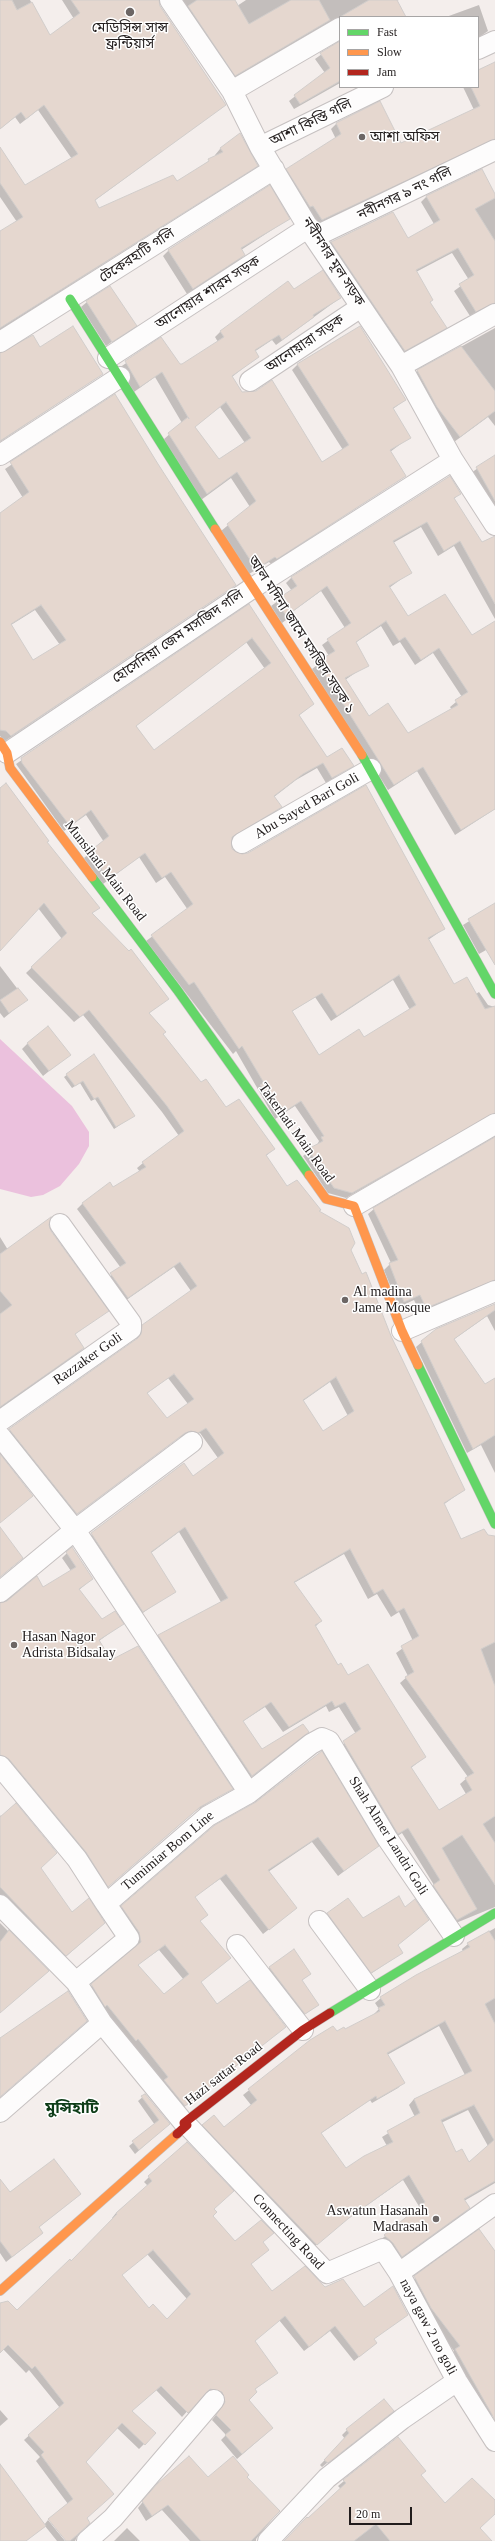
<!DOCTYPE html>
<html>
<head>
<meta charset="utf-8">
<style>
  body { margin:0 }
  #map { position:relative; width:495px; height:2541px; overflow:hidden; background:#f4eeec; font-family:"Times New Roman",serif }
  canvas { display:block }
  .legend { position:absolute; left:339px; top:16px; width:140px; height:72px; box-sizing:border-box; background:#fff; border:1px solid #a7a5a5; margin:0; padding:5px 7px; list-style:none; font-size:12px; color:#221d1d }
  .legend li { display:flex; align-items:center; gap:8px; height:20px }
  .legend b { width:20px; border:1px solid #a7a5a5 }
  .scale { position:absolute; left:349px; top:2507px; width:63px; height:18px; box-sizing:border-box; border:2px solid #221d1d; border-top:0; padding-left:5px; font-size:12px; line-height:14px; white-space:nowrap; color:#221d1d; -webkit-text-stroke:3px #fff; paint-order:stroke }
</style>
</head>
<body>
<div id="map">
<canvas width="495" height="2541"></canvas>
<ul class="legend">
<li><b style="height:5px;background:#63d668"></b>Fast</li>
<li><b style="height:5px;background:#ff974d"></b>Slow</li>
<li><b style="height:5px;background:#b3261e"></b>Jam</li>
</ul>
<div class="scale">20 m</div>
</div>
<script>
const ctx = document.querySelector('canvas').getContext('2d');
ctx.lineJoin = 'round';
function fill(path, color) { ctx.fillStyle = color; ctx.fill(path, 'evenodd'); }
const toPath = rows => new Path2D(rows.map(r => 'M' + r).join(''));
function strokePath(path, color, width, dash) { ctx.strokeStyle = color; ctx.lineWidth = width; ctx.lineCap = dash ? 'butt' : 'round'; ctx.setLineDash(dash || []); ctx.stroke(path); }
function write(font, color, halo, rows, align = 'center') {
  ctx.font = font + ' "Times New Roman","Noto Sans Bengali",serif'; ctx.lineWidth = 3; ctx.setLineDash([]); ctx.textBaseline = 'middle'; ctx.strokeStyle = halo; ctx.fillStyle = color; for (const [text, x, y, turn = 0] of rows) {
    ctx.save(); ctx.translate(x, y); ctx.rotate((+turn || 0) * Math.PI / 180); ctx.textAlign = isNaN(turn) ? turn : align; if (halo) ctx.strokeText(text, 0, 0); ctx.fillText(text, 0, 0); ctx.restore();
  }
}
const water = toPath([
  [0,1039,72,1106,89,1132,89,1146,79,1164,60,1186,43,1195,31,1197,0,1189]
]);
const shadow = toPath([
  [0,0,30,0,50,37,74,19,62,0,159,0,160,7,225,105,94,201,99,209,177,183,216,156,215,155,220,149,240,135,257,165,0,330,0,232,17,222,0,197,0,149,25,186,72,159,38,110,20,124,15,117,0,129],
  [175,0,233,0,237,6,246,0,399,0,396,1,405,17,340,17,340,23,328,23,230,81],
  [479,5,488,31,478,38,478,17,446,17],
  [340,41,340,83,294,109,289,101,325,73,315,59],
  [495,64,495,141,316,225,281,175,336,139,331,129,336,124,380,103,400,144,474,110,463,87,478,87,478,71],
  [482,170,495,196,495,311,489,308,470,316,454,291,469,280,452,253,416,272,430,302,445,327,440,333,399,356,326,248,332,242,407,239,434,224,421,202,426,197],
  [289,219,241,250,244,255,239,260,187,294,163,256,169,250],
  [293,290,340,298,276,345,272,340,254,352,257,357,232,377,242,393,321,463,343,450,292,370,298,364,405,400,393,409,410,437,390,452,405,476,271,564,269,562,249,574,221,531,250,507,231,478,201,500,163,440,182,423,155,377,134,392,119,368,161,339,179,365,183,365,218,342,215,337,220,332],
  [220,407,245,443,219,461,194,427],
  [87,302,135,325,106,346,81,307],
  [495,328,495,426,488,417,454,442,412,377,417,371],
  [40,348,102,374,0,442,0,354],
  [115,395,157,464,235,585,5,741,0,736,0,515,23,498,5,469],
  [35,610,60,645,32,661,11,625],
  [495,456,495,516,471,473],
  [449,477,460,493,454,499,481,544,495,538,495,619,454,546,438,556,421,527,393,543,411,572,389,588,408,617,472,637,495,639,495,809,455,835,417,771,388,790,312,669,329,656,322,645,345,628,321,591,292,612,294,614,282,623,271,606,292,591,286,583,291,578],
  [381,626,393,646,400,642,415,665,433,653,462,697,450,707,452,710,407,735,368,717,345,680,367,665,355,643],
  [249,606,307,709,298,716,326,758,353,765,326,783,317,768,296,780,274,797,281,807,275,812,231,839,231,850,241,856,444,929,428,940,454,985,476,994,479,992,488,1005,495,1007,495,1121,483,1119,346,1198,328,1193,303,1156,317,1145,319,1141,295,1106,275,1119,236,1051,233,1054,146,941,188,910,165,877,156,883,139,857,103,884,84,858,104,842,86,815,64,831,16,764],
  [246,642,265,669,154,751,136,726],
  [393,980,410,1010,364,1039,318,1056,291,1012,315,997,331,1021],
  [0,789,98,908,91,914,167,999,148,1014,162,1034,201,1083,226,1108,274,1149,266,1156,287,1187,318,1211,350,1250,464,1490,443,1505,461,1540,483,1530,488,1535,495,1550,495,1907,451,1925,428,1891,434,1885,402,1833,393,1839,338,1748,356,1734,339,1707,329,1712,326,1706,283,1732,265,1707,242,1722,262,1750,308,1732,246,1781,153,1641,159,1636,221,1602,179,1532,151,1553,174,1591,137,1617,86,1539,183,1464,192,1477,218,1458,200,1433,192,1438,185,1436,178,1438,71,1519,4,1435,136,1341,137,1331,143,1326,191,1291,174,1267,122,1303,105,1280,121,1268,77,1209,83,1203,113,1189,140,1172,137,1168,143,1163,179,1136,162,1112,83,1015,74,1022,26,973,62,939,38,908,0,948],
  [168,1378,188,1404,167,1419,146,1394],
  [330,1382,348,1416,323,1432,303,1401],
  [344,1554,368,1599,377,1594,391,1617,399,1612,413,1641,396,1653,408,1676,400,1683,468,1777,460,1784,466,1794,439,1812,411,1768,425,1757,338,1666,315,1627,321,1621,294,1583],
  [495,905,495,945,479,954,463,925],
  [0,966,26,1000,4,1018,0,1013],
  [28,1043,69,1055,43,1076,22,1049],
  [94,1055,133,1116,114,1129,95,1099,91,1101,80,1083,72,1088,64,1077],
  [495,1138,495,1287,420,1313,414,1300,399,1307,384,1270,391,1263,368,1214,374,1209],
  [48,1225,50,1231,107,1311,74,1335,83,1348,78,1353,0,1409,0,1237,8,1250],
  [495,1305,495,1331,487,1316,453,1340,485,1386,495,1379,495,1473,481,1445,467,1453,416,1347,436,1330],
  [67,1553,92,1579,79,1590,102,1620,122,1624,99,1641,110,1661,231,1789,194,1812,103,1891,0,1762,0,1604,37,1578,43,1588,71,1571,62,1558],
  [257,1803,377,1846,338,1876,312,1842,268,1872,296,1908,263,1934,220,1879,194,1897,207,1915,199,1922,230,1958,200,1982,216,2005,285,2027,179,2111,86,1991,135,1948,133,1937,116,1912],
  [159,1950,184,1980,164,1996,137,1965],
  [0,1815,72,1914,98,1928,61,1961,0,1901],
  [328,1914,363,1920,397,1945,402,1953,366,1977,323,1919],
  [0,1923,48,1971,0,2012],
  [495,1928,495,2183,464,2201,469,2207,464,2213,396,2261,379,2241,420,2208,403,2180,342,2223,310,2250,198,2131,203,2125,224,2128,251,2105,243,2095,311,2041,345,2031,373,2015,379,2009,375,2003,381,1998,463,1952,462,1949,468,1944],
  [439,2026,465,2075,414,2099,409,2105,415,2117,382,2137,387,2146,346,2170,320,2134,370,2100,372,2103,398,2088,403,2083,387,2055],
  [468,2110,488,2146,469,2163,456,2154,441,2123],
  [294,1951,310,1974,301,1981,318,2005,301,2017,265,1971],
  [145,2095,164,2128,135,2154,129,2146,155,2125,138,2101],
  [149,2177,213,2209,211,2216,235,2243,262,2242,268,2250,250,2265,272,2292,325,2289,364,2308,407,2314,373,2339,376,2343,354,2361,330,2331,304,2351,279,2320,254,2341,277,2373,254,2390,248,2400,267,2433,237,2459,221,2440,226,2435,212,2420,221,2408,220,2401,211,2393,200,2397,182,2417,156,2390,131,2411,144,2444,139,2449,117,2428,84,2462,86,2518,75,2541,67,2541,68,2504,36,2461,40,2457,24,2440,60,2408,29,2370,26,2373,3,2349,0,2352,0,2303,16,2312,71,2262,113,2220,112,2218,116,2213,148,2186,144,2182],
  [147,2254,187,2299,166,2320,149,2309,121,2275],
  [0,2181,10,2194,80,2194,38,2228,36,2238,6,2262,0,2253],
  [454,2249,495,2310,495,2413,486,2419,450,2355,454,2351,425,2313,409,2283],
  [0,2410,8,2419,0,2426],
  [388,2415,322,2467,320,2465,345,2439,342,2435,347,2430],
  [398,2438,420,2475,445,2504,495,2501,495,2513,479,2528,491,2541,284,2541,341,2489,338,2486,344,2481],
  [0,2474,44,2525,48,2520,65,2541,57,2541,45,2526,25,2541,0,2541],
  [246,2477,279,2511,256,2539,256,2541,190,2541,162,2510,146,2521,138,2508,152,2490,208,2479],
  [127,2528,140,2541,114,2541]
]);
const building = toPath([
  [0,0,12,0,17,10,32,2,50,35,80,13,71,0,159,0,160,6,226,105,95,200,99,208,173,175,177,181,209,161,208,159,223,152,220,148,240,133,258,166,0,328,0,231,23,217,0,183,0,147,25,185,78,154,44,105,26,119,21,112,0,129,0,0],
  [197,0,235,0,249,24,291,0,319,0,330,20,235,76,188,6,197,0],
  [369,0,397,0,406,17,340,17,369,0],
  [340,41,340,81,300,104,294,95,330,68,320,53,340,41],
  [495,62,495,139,322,220,313,206,310,207,286,169,341,134,336,123,380,101,401,143,480,106,471,87,478,87,478,70,495,62],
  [482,169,495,194,495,198,475,209,495,241,495,303,476,312,459,284,474,275,458,248,416,270,433,300,430,302,447,328,405,351,331,242,393,212,408,238,440,220,426,196,482,169],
  [270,185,290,219,241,248,245,255,193,289,168,250,270,185],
  [323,270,341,298,313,315,314,317,282,340,279,335,255,350,259,357,232,376,242,392,256,391,272,380,322,462,349,445,297,364,360,326,406,400,393,408,411,438,390,450,406,476,277,559,275,557,256,569,227,524,256,501,237,472,207,494,168,433,188,417,189,419,162,372,140,387,125,361,161,337,180,364,182,364,224,337,220,331,288,281,294,289,323,270],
  [226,402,251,438,219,459,195,427,226,402],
  [110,286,137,326,112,342,86,301,110,286],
  [73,326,103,374,0,441,0,353,33,335,40,347,73,326],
  [461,346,495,391,495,411,460,437,437,407,417,370,461,346],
  [115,394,158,464,236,585,11,736,6,731,0,730,0,513,29,492,10,462,115,394],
  [41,605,66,640,33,660,11,624,41,605],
  [495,455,495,501,476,467,495,455],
  [450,476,461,494,454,498,482,542,495,536,495,604,460,541,444,551,427,522,393,541,412,573,389,586,408,616,445,594,472,635,495,621,495,809,461,830,423,767,394,785,317,662,335,651,327,639,351,623,327,586,293,611,295,614,288,619,276,600,297,586,291,577,450,476],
  [386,621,399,641,405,637,421,660,439,648,468,692,455,700,458,705,408,733,388,703,369,716,345,678,369,666,356,642,386,621],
  [249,604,314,704,299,715,327,757,342,748,354,766,332,778,323,763,303,774,274,796,282,807,232,837,232,849,242,854,248,853,366,785,445,929,428,938,454,984,467,977,485,1009,495,1006,495,1113,352,1193,334,1188,308,1149,323,1141,321,1137,324,1136,301,1101,281,1114,260,1085,264,1083,242,1046,239,1049,194,982,189,985,151,935,193,904,171,872,162,878,145,853,109,879,89,852,109,836,91,810,70,826,22,763,21,758,249,604],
  [252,638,271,663,154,750,136,726,252,638],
  [399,975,416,1005,364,1037,359,1029,319,1055,292,1011,322,993,337,1016,399,975],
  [6,783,49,841,47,842,100,908,92,913,129,951,131,949,169,999,149,1013,166,1032,163,1034,201,1082,206,1079,226,1107,239,1099,275,1149,266,1155,287,1186,297,1180,321,1210,319,1211,349,1228,355,1243,351,1250,362,1274,366,1272,391,1336,465,1490,444,1503,461,1539,484,1529,488,1535,495,1536,495,1642,481,1649,495,1686,495,1816,483,1824,495,1843,495,1885,462,1835,442,1848,477,1909,457,1920,433,1885,440,1880,408,1828,398,1834,343,1741,361,1729,345,1702,335,1707,332,1701,289,1727,271,1702,243,1721,262,1749,303,1724,309,1732,252,1776,158,1635,228,1598,185,1527,151,1552,176,1592,143,1612,91,1533,184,1463,193,1476,224,1453,206,1428,198,1433,191,1431,185,1433,77,1514,9,1429,138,1338,141,1334,142,1325,197,1286,180,1262,128,1298,110,1273,126,1263,82,1203,110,1182,113,1187,146,1167,142,1162,184,1131,167,1106,89,1010,80,1017,31,967,67,933,44,903,0,951,0,788,6,783],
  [174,1374,194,1399,167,1418,147,1393,174,1374],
  [336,1377,354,1411,323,1431,303,1400,336,1377],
  [350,1549,374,1594,383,1589,397,1612,404,1608,419,1636,401,1646,414,1672,405,1677,474,1773,465,1778,472,1790,439,1810,411,1767,426,1757,368,1664,348,1675,341,1663,338,1665,315,1625,322,1621,294,1582,350,1549],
  [495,903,495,965,468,919,495,903],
  [18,988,28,1000,9,1013,0,1000,18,988],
  [48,1026,71,1055,49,1071,27,1043,48,1026],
  [94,1054,135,1116,116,1127,98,1097,94,1099,83,1081,75,1086,66,1074,94,1054],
  [495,1137,495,1280,426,1308,420,1295,404,1302,389,1263,398,1260,373,1208,495,1137],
  [51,1217,49,1225,51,1231,109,1311,75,1334,84,1348,0,1407,0,1314,12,1305,0,1291,0,1254,51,1217],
  [495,1304,495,1310,454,1339,485,1384,495,1378,495,1435,473,1449,421,1341,436,1329,495,1304],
  [0,1454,33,1496,0,1523,0,1454],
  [0,1527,23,1558,0,1577,0,1527],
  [72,1547,93,1579,79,1589,102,1619,115,1611,124,1624,99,1640,111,1660,138,1646,233,1789,200,1807,108,1887,86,1852,9,1759,0,1755,0,1603,7,1601,37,1576,43,1587,76,1567,66,1552,72,1547],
  [322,1751,379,1846,344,1871,318,1837,268,1870,297,1908,269,1930,226,1874,195,1897,208,1915,200,1921,231,1958,201,1982,217,2004,250,1980,286,2027,185,2106,164,2080,168,2077,138,2039,136,2041,107,2005,105,2007,91,1984,141,1942,139,1932,121,1906,215,1825,256,1802,322,1751],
  [165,1945,189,1974,164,1994,138,1965,165,1945],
  [16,1803,57,1853,41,1868,72,1912,89,1898,105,1923,66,1956,0,1887,0,1817,16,1803],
  [399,1896,405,1907,415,1899,429,1920,398,1945,403,1953,371,1973,327,1913,348,1898,363,1918,399,1896],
  [9,1930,49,1971,0,2013,0,1942,9,1930],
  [489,1931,495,1941,495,1998,485,2004,495,2024,495,2181,464,2199,470,2208,402,2257,393,2243,384,2235,425,2202,409,2175,349,2218,317,2245,202,2125,214,2115,224,2127,257,2100,248,2089,310,2040,333,2026,337,2031,344,2027,345,2029,380,2011,378,2008,385,2005,380,1997,416,1975,470,1947,467,1943,489,1931],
  [445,2021,472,2071,414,2099,420,2113,387,2131,393,2142,364,2156,346,2168,321,2133,376,2096,377,2099,405,2083,387,2053,445,2021],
  [474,2105,494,2140,469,2162,462,2149,456,2152,441,2120,474,2105],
  [294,1949,311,1974,302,1980,319,2005,305,2014,269,1967,294,1949],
  [68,1991,87,2021,0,2097,0,2038,68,1991],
  [145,2094,170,2124,139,2150,132,2141,159,2120,141,2096,145,2094],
  [187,2142,234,2191,214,2209,217,2212,213,2216,235,2241,261,2220,274,2233,263,2242,269,2250,251,2264,272,2291,305,2266,325,2287,343,2279,364,2307,393,2286,408,2315,374,2339,377,2343,359,2357,335,2326,309,2347,285,2316,255,2341,278,2373,255,2389,257,2392,249,2400,273,2428,242,2454,225,2435,231,2430,216,2415,225,2402,222,2392,210,2389,188,2413,161,2386,132,2411,156,2433,145,2445,122,2423,86,2462,114,2494,87,2518,90,2523,77,2535,70,2541,66,2541,48,2519,73,2499,41,2455,44,2452,28,2435,64,2403,35,2366,32,2369,8,2345,0,2353,0,2303,8,2301,17,2310,70,2259,71,2261,117,2214,116,2213,152,2181,148,2176,187,2142],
  [153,2250,191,2294,167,2319,153,2304,149,2308,122,2275,153,2250],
  [54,2159,81,2194,39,2227,43,2233,12,2257,0,2241,0,2179,10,2192,54,2159],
  [479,2229,495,2251,495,2420,455,2349,460,2346,431,2308,414,2276,479,2229],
  [384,2399,394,2411,328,2463,324,2460,349,2433,346,2429,384,2399],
  [398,2437,426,2471,421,2475,445,2503,472,2478,495,2500,495,2514,480,2528,492,2541,390,2541,376,2524,354,2541,284,2541,307,2517,308,2518,346,2483,343,2480,398,2437],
  [189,2456,208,2477,233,2456,249,2475,247,2477,280,2511,251,2541,201,2541,168,2505,152,2516,142,2501,158,2483,189,2456],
  [0,2464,46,2526,26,2541,0,2541,0,2464]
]);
const street = toPath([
  [170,0,232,91,260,147,314,237,401,366,453,460,495,525],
  [478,49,495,41],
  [232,91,340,28],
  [260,147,383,87],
  [314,237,495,150],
  [0,342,274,169],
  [108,358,309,227],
  [401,366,495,314],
  [250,381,361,307],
  [0,455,120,377],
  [7,753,254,587,453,460],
  [242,843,371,769],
  [354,1206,495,1124],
  [402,1331,495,1291],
  [0,1421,131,1329,131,1323,60,1224],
  [0,1436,75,1530,249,1793],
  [0,1592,75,1530,192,1442],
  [0,1766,77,1859,106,1904],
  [0,1905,76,1982,102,2023,184,2123],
  [319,1921,370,1990],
  [237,1945,303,2030],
  [76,1982,129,1938,106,1904,208,1816,249,1793,311,1744,322,1738,329,1741,387,1838,454,1936],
  [0,2112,102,2023],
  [187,2125,327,2273,383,2249,399,2273,457,2381,495,2441],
  [399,2273,495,2204],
  [87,2541,113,2518,214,2400],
  [268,2541,327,2478,402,2419,457,2381]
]);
const fast = toPath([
  [70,299,215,529],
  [362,755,495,994],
  [92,877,178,991,309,1175],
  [418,1365,495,1524],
  [330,2013,495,1913]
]);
const slow = toPath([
  [215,529,362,755],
  [0,742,7,753,10,768,92,877],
  [309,1175,326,1199,354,1206,402,1331,418,1365],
  [0,2291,177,2134]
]);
const jam = toPath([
  [177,2134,187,2125,184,2123,303,2030,330,2013]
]);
const markers = [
  [130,12,5,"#6c6665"],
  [362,137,4,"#6c6665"],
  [345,1300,4,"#6c6665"],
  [14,1645,4,"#6c6665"],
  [436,2219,4,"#6c6665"]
];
const poiNames = [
  ["মেডিসিন্স সান্স",130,28,"center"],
  ["ফ্রন্টিয়ার্স",130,44,"center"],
  ["আশা অফিস",370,137],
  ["Al madina",353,1292],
  ["Jame Mosque",353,1308],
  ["Hasan Nagor",22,1637],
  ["Adrista Bidsalay",22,1653],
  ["Aswatun Hasanah",428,2211,"right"],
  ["Madrasah",428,2227,"right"]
];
const streetNames = [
  ["আশা কিস্তি গলি",311,123,-26],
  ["নবীনগর ৯ নং গলি",405,194,-26],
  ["টেকেরহাটি গলি",137,256,-33],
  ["নবীনগর মূল সড়ক",333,262,57],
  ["আনোয়ার শারম সড়ক",208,293,-33],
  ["আনোয়ারা সড়ক",305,344,-34],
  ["আল মদিনা জামে মসজিদ সড়ক ১",301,635,57],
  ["হোসেনিয়া জেম মসজিদ গলি",178,637,-34],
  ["Abu Sayed Bari Goli",307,806,-30],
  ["Munsihati Main Road",105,871,52],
  ["Takerhati Main Road",296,1133,54],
  ["Razzaker Goli",88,1359,-35],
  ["Shah Almer Landri Goli",388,1836,58],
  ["Tumimiar Bom Line",168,1851,-40],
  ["Hazi sattar Road",224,2074,-38],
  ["Connecting Road",288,2232,47],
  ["naya gaw 2 no goli",428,2327,62]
];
const quarterNames = [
  ["মুন্সিহাটি",72,2109]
];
fill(water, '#ebc1dd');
fill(shadow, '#0003');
fill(building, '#e5d7cf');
strokePath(building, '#d1cdcb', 1);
strokePath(street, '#c6c1c1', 22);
strokePath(fast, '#c6c1c1', 10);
strokePath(slow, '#c6c1c1', 10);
strokePath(jam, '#c6c1c1', 10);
strokePath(street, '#fdfcfc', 20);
strokePath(fast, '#63d668', 9);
strokePath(slow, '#ff974d', 9);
strokePath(jam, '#b3261e', 9);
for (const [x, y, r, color] of markers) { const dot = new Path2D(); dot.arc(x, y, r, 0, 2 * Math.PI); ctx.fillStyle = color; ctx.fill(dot); strokePath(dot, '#fff', 1.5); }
write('14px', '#221d1d', '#fff', poiNames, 'left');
write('14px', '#221d1d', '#fff', streetNames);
write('bold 16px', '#0e3d18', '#fff', quarterNames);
</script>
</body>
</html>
